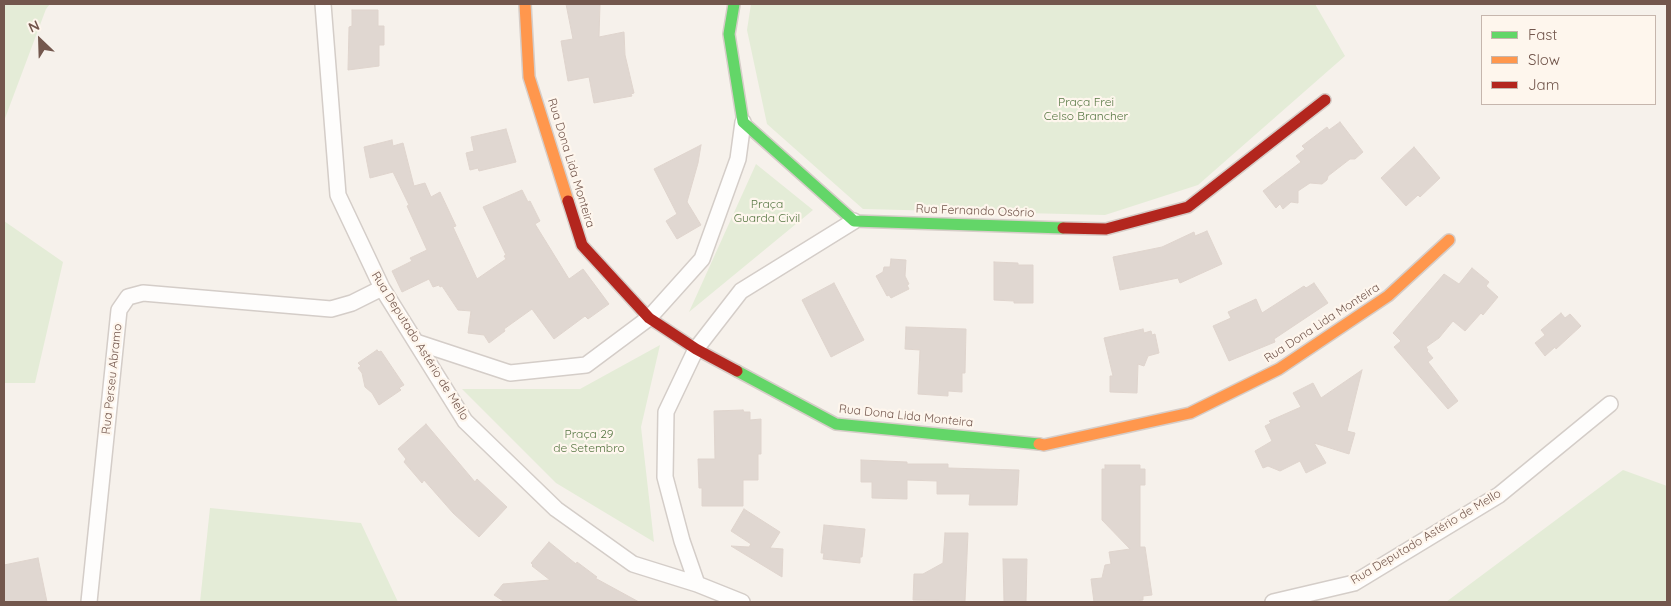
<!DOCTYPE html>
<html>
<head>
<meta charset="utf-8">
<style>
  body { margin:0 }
  #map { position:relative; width:1671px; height:606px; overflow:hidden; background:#f6f1eb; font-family:Quicksand,sans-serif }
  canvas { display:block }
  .frame { position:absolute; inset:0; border:5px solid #73574d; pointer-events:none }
  .legend { position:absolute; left:1481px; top:15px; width:175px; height:90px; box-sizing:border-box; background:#fef6ed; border:1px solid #c6b6ad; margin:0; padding:6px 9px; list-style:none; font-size:15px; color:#73574d }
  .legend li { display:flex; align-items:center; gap:10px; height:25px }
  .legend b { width:25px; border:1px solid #c6b6ad }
  .north { position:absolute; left:15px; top:15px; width:50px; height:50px; -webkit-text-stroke:4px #fef6ed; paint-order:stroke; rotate:336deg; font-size:14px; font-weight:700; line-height:20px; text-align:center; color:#73574d }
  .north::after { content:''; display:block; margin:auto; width:18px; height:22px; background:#73574d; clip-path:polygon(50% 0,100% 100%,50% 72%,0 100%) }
</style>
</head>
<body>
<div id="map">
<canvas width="1671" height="606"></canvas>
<div class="frame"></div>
<ul class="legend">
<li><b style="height:6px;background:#63d668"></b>Fast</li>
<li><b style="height:6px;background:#ff974d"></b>Slow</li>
<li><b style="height:6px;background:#b3261e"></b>Jam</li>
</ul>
<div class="north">N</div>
</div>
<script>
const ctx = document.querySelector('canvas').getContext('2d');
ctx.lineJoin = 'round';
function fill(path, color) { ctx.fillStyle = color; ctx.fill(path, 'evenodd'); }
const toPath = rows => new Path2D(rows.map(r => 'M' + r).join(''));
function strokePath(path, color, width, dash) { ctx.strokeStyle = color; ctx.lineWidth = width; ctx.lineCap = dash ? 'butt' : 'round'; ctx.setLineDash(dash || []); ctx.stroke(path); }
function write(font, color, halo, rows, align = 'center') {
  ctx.font = font + ' Quicksand,sans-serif'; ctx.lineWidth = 4.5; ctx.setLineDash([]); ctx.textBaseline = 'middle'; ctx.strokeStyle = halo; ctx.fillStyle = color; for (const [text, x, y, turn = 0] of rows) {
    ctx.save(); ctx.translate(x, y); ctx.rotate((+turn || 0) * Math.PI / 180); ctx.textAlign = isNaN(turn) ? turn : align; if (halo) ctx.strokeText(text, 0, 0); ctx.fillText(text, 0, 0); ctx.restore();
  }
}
const green = toPath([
  [4,4,50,4,46,9,4,121],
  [751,4,1315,4,1345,56,1198,185,1105,215,863,209,767,124,747,30],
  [756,164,813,210,689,312],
  [4,221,63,262,35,383,4,383],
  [660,345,641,427,654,542,556,483,462,389,580,389],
  [1623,470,1667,486,1667,602,1446,602],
  [210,508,361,523,398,602,200,602]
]);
const building = toPath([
  [566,4,600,4,599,37,624,32,625,55,634,93,631,94,632,96,594,103,589,77,568,81,561,41,573,39,566,4],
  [352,10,378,10,378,26,384,26,384,45,379,45,379,66,348,70,349,27,352,26,352,10],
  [1340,122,1363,152,1355,159,1350,159,1328,176,1327,180,1322,184,1310,183,1298,191,1298,203,1291,202,1283,209,1280,204,1276,208,1263,191,1301,162,1296,156,1305,149,1302,146,1327,127,1329,130,1340,122],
  [506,129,516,162,479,171,478,168,470,170,466,153,474,151,471,137,506,129],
  [392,140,393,146,403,143,414,186,425,183,431,197,440,192,456,226,453,227,477,279,506,259,504,256,506,255,483,207,522,190,528,202,530,201,540,221,535,224,569,279,583,269,609,304,588,319,585,316,554,339,532,309,504,329,505,331,489,343,484,335,468,333,471,311,458,310,442,286,440,287,439,285,433,287,429,279,402,292,392,271,412,261,410,258,427,250,407,206,409,205,393,172,370,178,364,147,392,140],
  [701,145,698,163,687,202,701,225,677,239,666,221,677,214,654,169,701,145],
  [1414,147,1440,178,1420,197,1418,195,1406,206,1381,178,1414,147],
  [1207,231,1222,264,1180,283,1178,278,1120,290,1113,257,1162,247,1194,232,1195,236,1207,231],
  [891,259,906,260,905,276,909,284,907,285,909,289,891,298,889,295,887,296,876,276,883,272,884,267,890,267,891,259],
  [994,262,1018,263,1018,265,1033,265,1033,303,1014,303,1014,301,994,300,994,262],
  [1472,268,1489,282,1486,286,1498,297,1483,315,1481,313,1465,331,1453,321,1439,338,1426,347,1428,350,1427,351,1433,358,1428,362,1458,401,1448,409,1394,347,1401,341,1393,333,1444,274,1459,284,1472,268],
  [834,283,864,340,831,357,802,300,834,283],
  [1314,283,1328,303,1274,339,1275,342,1229,361,1213,326,1231,318,1228,312,1256,299,1262,313,1304,286,1306,288,1314,283],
  [1561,313,1565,318,1570,314,1581,326,1556,349,1555,347,1545,356,1535,343,1545,335,1541,330,1561,313],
  [906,327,966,329,965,373,962,373,962,392,948,391,948,396,918,394,920,350,905,349,906,327],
  [1143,329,1144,333,1151,331,1152,335,1155,334,1159,353,1148,356,1144,366,1138,364,1137,393,1110,392,1110,376,1113,376,1104,338,1143,329],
  [377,350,379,352,381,351,404,385,399,388,401,390,379,405,372,393,365,387,362,373,358,368,361,366,358,363,377,350],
  [1362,370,1347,431,1355,433,1349,454,1314,443,1326,463,1306,473,1300,461,1280,471,1268,466,1263,468,1255,451,1272,441,1265,426,1271,423,1269,421,1301,407,1293,393,1313,383,1321,398,1362,370],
  [743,410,744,412,750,412,750,420,761,419,761,454,758,454,758,480,743,480,743,506,702,506,702,488,699,488,698,459,715,459,714,411,743,410],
  [426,424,475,482,477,479,507,507,479,537,453,513,424,480,422,483,404,462,406,459,398,449,426,424],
  [861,460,907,462,907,464,948,464,948,468,1019,470,1017,505,969,505,970,494,937,494,937,481,907,480,907,499,872,498,872,482,861,482,861,460],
  [1105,465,1140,465,1140,469,1145,469,1145,485,1140,485,1140,547,1145,547,1152,595,1143,596,1143,600,1128,602,1094,602,1091,579,1102,578,1105,565,1111,564,1109,552,1130,549,1102,520,1102,469,1105,469,1105,465],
  [744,509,780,532,770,548,783,549,782,577,731,546,749,547,751,544,731,531,744,509],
  [824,525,865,529,862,557,860,557,860,563,823,559,824,553,821,553,824,525],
  [945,533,968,533,965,601,913,600,914,574,923,574,943,563,945,533],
  [549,542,576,564,577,562,597,577,595,578,639,602,505,602,494,595,503,584,550,580,532,566,533,565,531,563,549,542],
  [38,558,47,602,4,602,4,565,38,558],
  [1003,559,1027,559,1026,602,1004,602,1003,559]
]);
const street = toPath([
  [323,4,338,195,382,288,465,421,556,509,633,564,697,584,742,602],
  [416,342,510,373,586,365,649,318,702,259,738,159,743,122],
  [697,584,682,541,665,477,666,412,696,349,741,291,854,221],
  [89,602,119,310,128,297,143,293,331,309,352,303,382,288],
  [1273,602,1354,583,1499,495,1610,404]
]);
const fast = toPath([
  [734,4,729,34,743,122,854,221,1063,228],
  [737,371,836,424,1039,444]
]);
const slow = toPath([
  [525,4,529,77,568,201],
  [1039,444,1044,445,1190,413,1279,369,1388,296,1449,240]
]);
const jam = toPath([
  [568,201,582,245,649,318,696,349,737,371],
  [1063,228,1106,229,1188,207,1325,100]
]);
const parkNames = [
  ["Praça Frei",1086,102],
  ["Celso Brancher",1086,116],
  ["Praça",767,204],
  ["Guarda Civil",767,218],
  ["Praça 29",589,434],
  ["de Setembro",589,448]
];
const streetNames = [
  ["Rua Dona Lida Monteira",571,163,73],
  ["Rua Fernando Osório",975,211,2],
  ["Rua Dona Lida Monteira",1322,323,-33],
  ["Rua Deputado Astério de Mello",420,346,58],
  ["Rua Perseu Abramo",112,379,-84],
  ["Rua Dona Lida Monteira",906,416,6],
  ["Rua Deputado Astério de Mello",1426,537,-31]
];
fill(green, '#e4ecd7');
fill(building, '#e0d7d1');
strokePath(building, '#dfd4cd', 1);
strokePath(street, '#d4cdc8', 18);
strokePath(fast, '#d6cdc8', 14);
strokePath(slow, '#d6cdc8', 14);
strokePath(jam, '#d6cdc8', 14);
strokePath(street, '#fefdfc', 15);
strokePath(fast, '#63d668', 11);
strokePath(slow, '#ff974d', 11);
strokePath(jam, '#b3261e', 11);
write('12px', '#587845', '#fef6ed', parkNames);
write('12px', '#73574d', '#fef6ed', streetNames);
</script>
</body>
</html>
